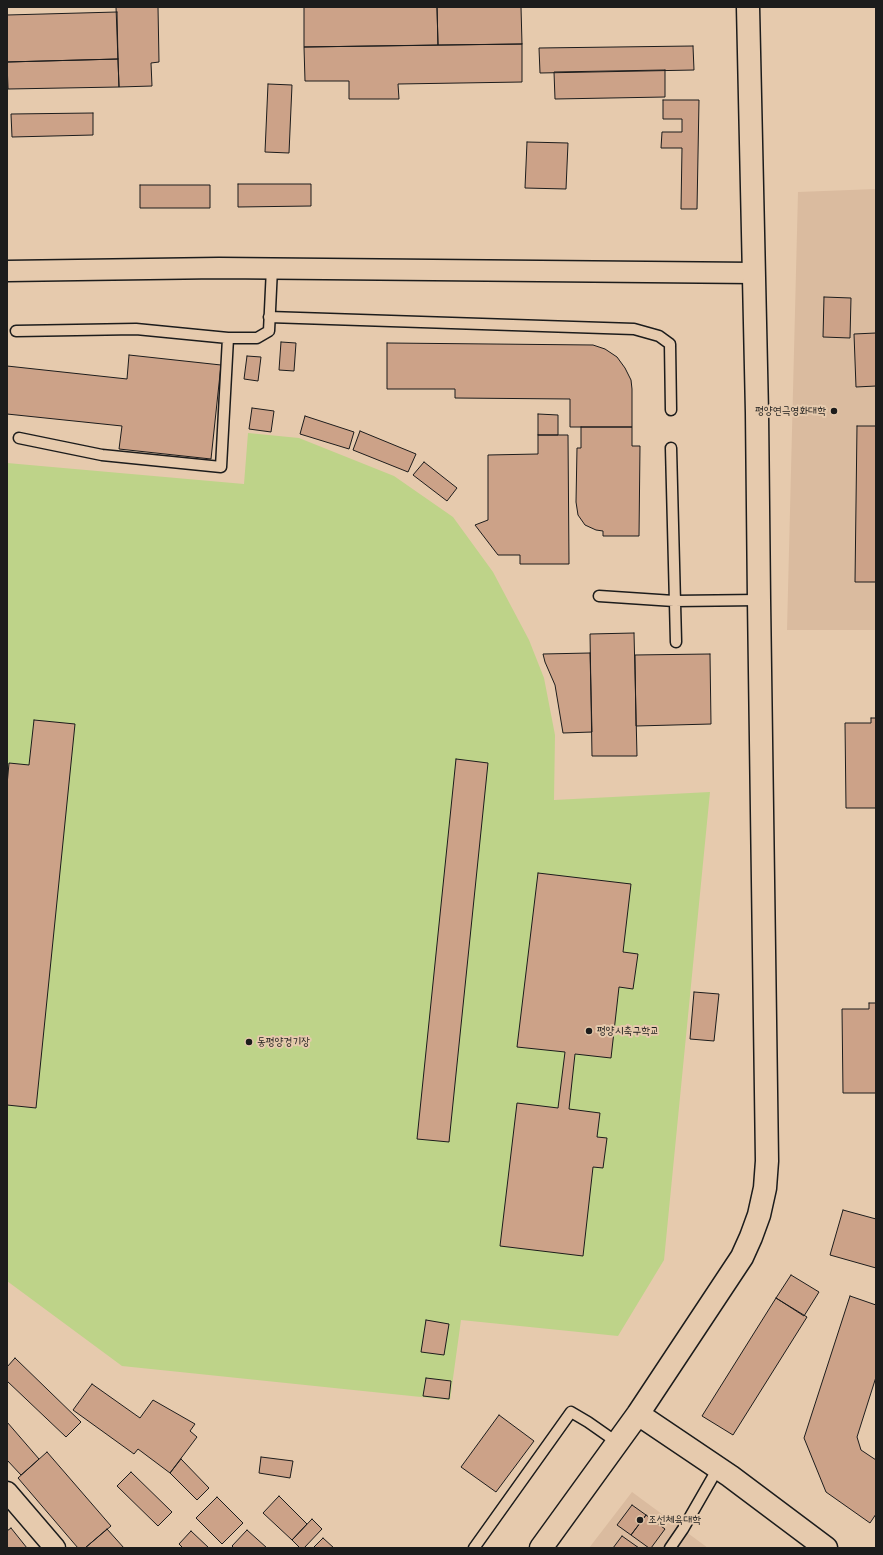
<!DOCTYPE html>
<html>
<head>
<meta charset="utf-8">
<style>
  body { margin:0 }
  #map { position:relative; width:883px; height:1555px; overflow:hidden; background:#e6caad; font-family:Mali,sans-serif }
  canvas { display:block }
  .frame { position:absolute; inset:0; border:8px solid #1c1c1c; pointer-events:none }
</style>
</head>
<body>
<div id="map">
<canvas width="883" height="1555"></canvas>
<div class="frame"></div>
</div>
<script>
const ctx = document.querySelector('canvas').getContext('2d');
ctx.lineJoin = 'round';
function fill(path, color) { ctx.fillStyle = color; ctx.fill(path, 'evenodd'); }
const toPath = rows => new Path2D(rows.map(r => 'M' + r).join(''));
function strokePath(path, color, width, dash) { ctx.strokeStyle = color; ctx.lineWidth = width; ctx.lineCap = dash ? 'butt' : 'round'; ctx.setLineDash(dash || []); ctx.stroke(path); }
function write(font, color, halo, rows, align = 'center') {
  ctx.font = font + ' Mali,"Poor Story",sans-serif'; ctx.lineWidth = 4; ctx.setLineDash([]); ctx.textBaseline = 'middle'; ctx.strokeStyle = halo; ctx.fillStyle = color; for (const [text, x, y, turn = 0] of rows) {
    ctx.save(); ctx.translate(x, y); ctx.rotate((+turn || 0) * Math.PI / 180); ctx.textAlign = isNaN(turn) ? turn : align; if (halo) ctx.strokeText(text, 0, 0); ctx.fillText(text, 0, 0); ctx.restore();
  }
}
const built = toPath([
  [876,189,876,630,787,630,798,192],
  [632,1492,708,1548,589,1548]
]);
const green = toPath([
  [248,433,299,438,394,476,453,517,493,572,529,640,544,678,555,735,554,800,710,792,664,1260,618,1336,461,1320,450,1400,122,1366,7,1281,7,463,244,484]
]);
const building = toPath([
  [116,7,158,7,159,62,151,63,152,86,119,87,116,7],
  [304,7,437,7,438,45,304,47,304,7],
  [437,7,521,7,522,44,438,45,437,7],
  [117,12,118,59,7,62,7,15,117,12],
  [522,44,522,82,398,84,399,99,349,99,349,81,305,81,304,47,522,44],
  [693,46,694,70,540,73,539,48,693,46],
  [118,59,119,87,8,89,7,62,118,59],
  [665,70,665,97,555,99,554,72,665,70],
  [268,84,292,85,289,153,265,152,268,84],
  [663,100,699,100,697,209,681,209,682,148,661,148,662,132,682,132,682,119,663,119,663,100],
  [93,113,93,135,12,137,11,114,93,113],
  [527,142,568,143,566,189,525,188,527,142],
  [238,184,311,184,311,206,238,207,238,184],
  [140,185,210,185,210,208,140,208,140,185],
  [824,297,851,298,850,338,823,337,824,297],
  [876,333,876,386,856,387,854,334,876,333],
  [281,342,296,343,294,371,279,370,281,342],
  [387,343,593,345,605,349,617,357,625,368,631,380,632,389,632,427,570,427,570,399,455,398,455,389,387,389,387,343],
  [129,355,221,365,211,459,119,449,122,426,7,414,7,366,127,379,129,355],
  [247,356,261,357,258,381,244,379,247,356],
  [252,408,274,411,271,432,249,429,252,408],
  [538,414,558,415,558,435,538,435,538,414],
  [305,416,354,432,349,449,300,434,305,416],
  [857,426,876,426,876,582,855,582,857,426],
  [581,427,632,427,632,446,640,446,639,536,603,536,603,531,596,530,585,525,578,515,576,502,577,448,581,448,581,427],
  [360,431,416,454,408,472,353,450,360,431],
  [538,435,568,435,569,564,520,564,520,555,498,555,475,525,488,520,488,455,538,454,538,435],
  [424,462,457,488,447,501,413,475,424,462],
  [634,633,637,756,592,756,590,634,634,633],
  [590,653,592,732,563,733,555,685,545,662,543,654,590,653],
  [710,654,711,724,636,726,635,655,710,654],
  [871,718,876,718,876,808,846,808,845,723,871,723,871,718],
  [34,720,75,724,36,1108,7,1105,7,785,9,763,29,765,34,720],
  [456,759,488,763,449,1142,417,1139,456,759],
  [538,873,631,884,623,952,638,954,633,989,619,987,611,1058,575,1054,569,1109,600,1113,597,1137,607,1138,603,1168,593,1167,583,1256,500,1246,517,1103,558,1108,565,1052,517,1047,538,873],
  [694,992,719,994,714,1041,690,1039,694,992],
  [869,1003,876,1003,876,1093,843,1093,842,1009,869,1009,869,1003],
  [843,1210,876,1219,876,1268,830,1255,843,1210],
  [791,1275,819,1292,804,1316,776,1298,791,1275],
  [850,1296,876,1305,876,1377,857,1437,861,1450,876,1460,876,1514,870,1523,826,1492,804,1438,850,1296],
  [776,1298,807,1317,733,1435,702,1416,776,1298],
  [426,1320,449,1324,444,1355,421,1352,426,1320],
  [15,1358,81,1422,66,1437,7,1381,7,1367,15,1358],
  [426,1378,451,1381,449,1399,423,1396,426,1378],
  [92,1384,140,1418,153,1400,195,1424,190,1431,197,1437,170,1473,138,1449,134,1454,73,1410,92,1384],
  [499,1415,534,1441,496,1492,461,1467,499,1415],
  [7,1422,39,1459,21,1475,7,1460,7,1422],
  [47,1452,111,1526,85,1548,78,1548,18,1478,47,1452],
  [261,1457,293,1461,290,1478,259,1473,261,1457],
  [181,1459,209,1488,197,1500,170,1473,181,1459],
  [131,1472,172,1512,158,1526,117,1486,131,1472],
  [279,1496,307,1524,292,1540,263,1513,279,1496],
  [217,1497,243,1523,222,1544,196,1518,217,1497],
  [632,1505,646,1515,631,1535,617,1525,632,1505],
  [646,1515,665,1529,651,1548,649,1548,631,1535,646,1515],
  [312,1519,322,1529,304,1548,300,1548,292,1540,312,1519],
  [11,1528,27,1548,7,1548,7,1531,11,1528],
  [107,1529,124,1548,85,1548,107,1529],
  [247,1530,267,1548,234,1548,232,1546,247,1530],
  [191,1531,209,1548,183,1548,179,1544,191,1531],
  [622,1536,639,1548,613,1548,622,1536],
  [323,1538,334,1548,313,1548,323,1538]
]);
const service = toPath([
  [269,317,634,329,659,336,670,344,671,410],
  [16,331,136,329,228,338,257,338,269,331,272,268],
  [19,438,102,455,221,467,228,338],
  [671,448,676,642],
  [599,596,674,601,759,600],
  [474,1548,571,1412,588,1422,618,1443],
  [670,1548,683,1529,718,1468]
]);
const minor = toPath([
  [7,271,219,268,754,273],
  [7,1492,55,1548]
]);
const tertiary = toPath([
  [638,1414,730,1476,826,1548],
  [541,1548,638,1414,742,1257,751,1237,759,1215,765,1188,767,1161,759,600,757,413,748,7]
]);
const markers = [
  [834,411,4,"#1c1c1c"],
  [589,1031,4,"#1c1c1c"],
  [249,1042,4,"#1c1c1c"],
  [640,1520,4,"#1c1c1c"]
];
const poiNames = [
  ["평양연극영화대학",826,411,"right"],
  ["평양시축구학교",597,1031],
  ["동평양경기장",257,1042],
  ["조선체육대학",648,1520]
];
fill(built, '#dabb9f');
fill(green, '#bed389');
fill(building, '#cca288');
strokePath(building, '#1c1c1c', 1);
strokePath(service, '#1c1c1c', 13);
strokePath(minor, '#1c1c1c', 23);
strokePath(tertiary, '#1c1c1c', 25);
strokePath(service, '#e6caad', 10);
strokePath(minor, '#e6caad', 20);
strokePath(tertiary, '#e6caad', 22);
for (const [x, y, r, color] of markers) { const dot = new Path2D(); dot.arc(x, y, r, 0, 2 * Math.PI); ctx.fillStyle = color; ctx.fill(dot); strokePath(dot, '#e6caad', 1.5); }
write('11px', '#1c1c1c', '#e6caad', poiNames, 'left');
</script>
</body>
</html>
